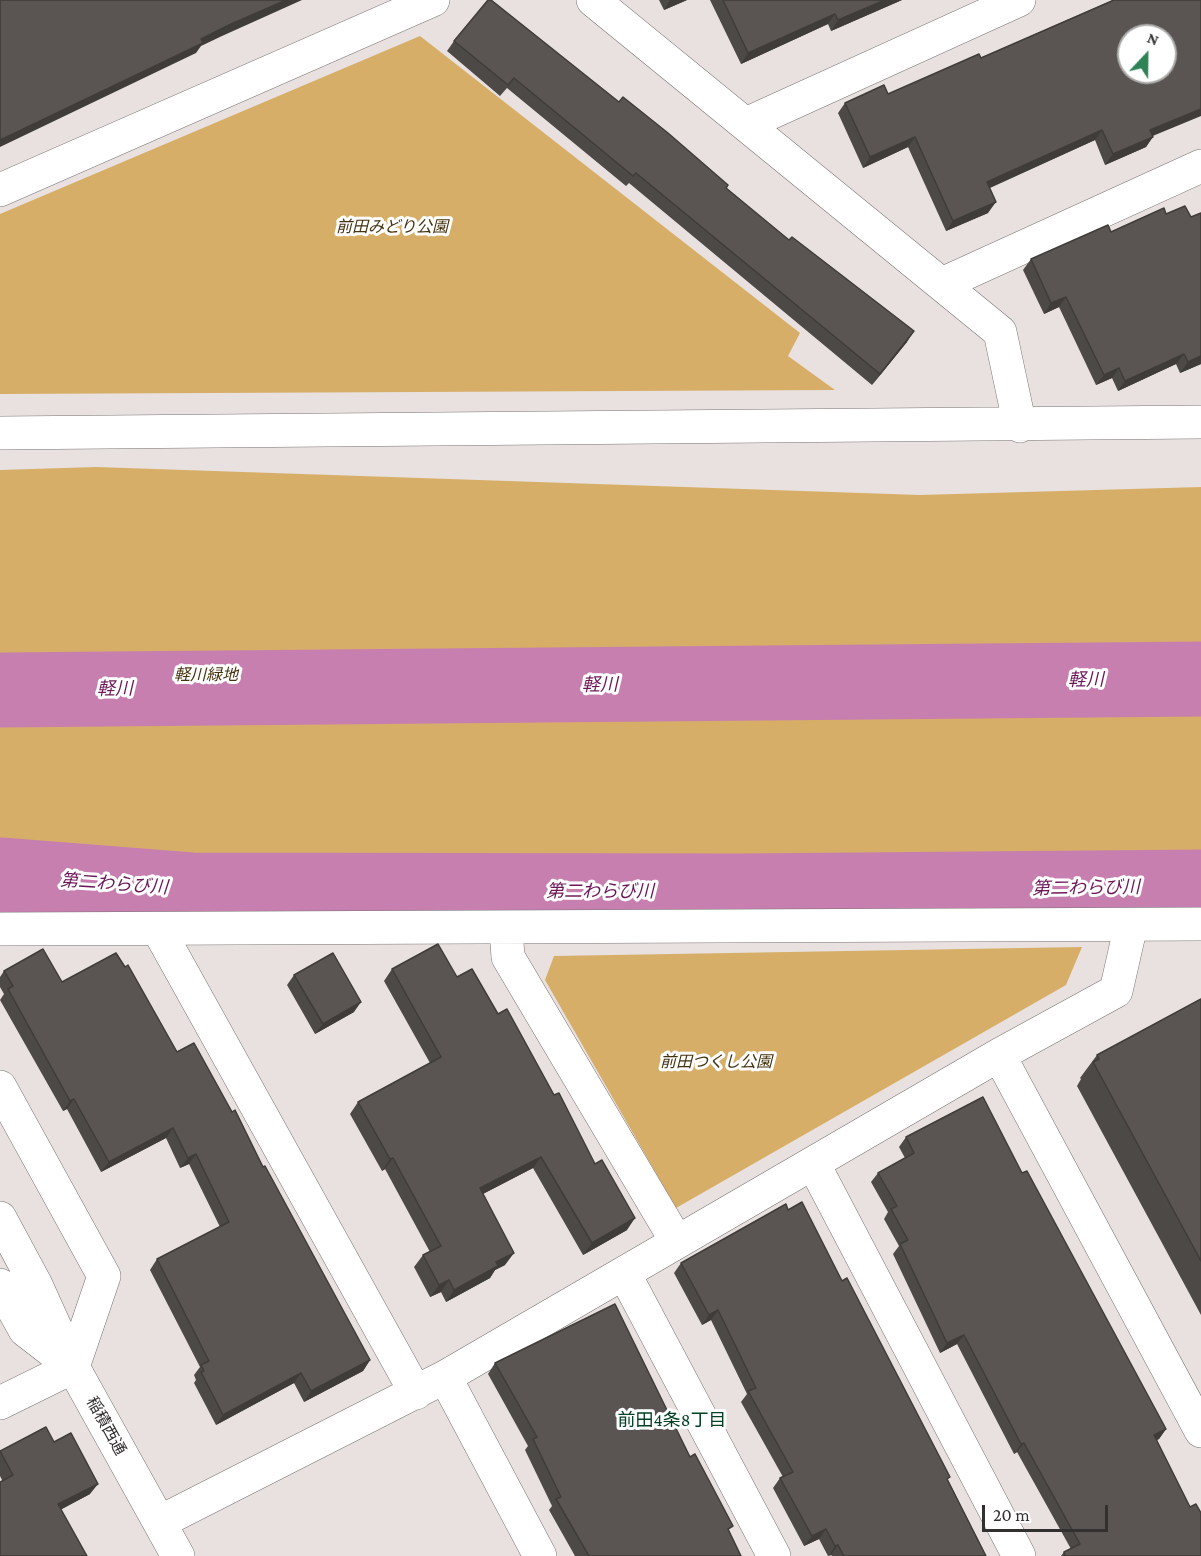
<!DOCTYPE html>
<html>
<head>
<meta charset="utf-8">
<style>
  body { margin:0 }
  #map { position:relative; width:1201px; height:1556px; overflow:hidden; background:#e8e1e0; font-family:"Crimson Pro",serif }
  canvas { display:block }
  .north { position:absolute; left:1117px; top:24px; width:60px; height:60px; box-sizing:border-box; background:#fff; border:2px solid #adadac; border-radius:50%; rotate:22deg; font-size:16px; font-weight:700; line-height:24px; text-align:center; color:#333130 }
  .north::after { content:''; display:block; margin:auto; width:21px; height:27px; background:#2e8356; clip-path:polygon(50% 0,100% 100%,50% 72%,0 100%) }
  .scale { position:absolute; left:982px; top:1505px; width:126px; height:27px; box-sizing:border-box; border:3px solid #333130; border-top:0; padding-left:8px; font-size:18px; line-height:21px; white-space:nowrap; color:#333130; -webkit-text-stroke:4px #fff; paint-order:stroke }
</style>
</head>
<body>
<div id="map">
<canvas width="1201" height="1556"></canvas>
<div class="north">N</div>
<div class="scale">20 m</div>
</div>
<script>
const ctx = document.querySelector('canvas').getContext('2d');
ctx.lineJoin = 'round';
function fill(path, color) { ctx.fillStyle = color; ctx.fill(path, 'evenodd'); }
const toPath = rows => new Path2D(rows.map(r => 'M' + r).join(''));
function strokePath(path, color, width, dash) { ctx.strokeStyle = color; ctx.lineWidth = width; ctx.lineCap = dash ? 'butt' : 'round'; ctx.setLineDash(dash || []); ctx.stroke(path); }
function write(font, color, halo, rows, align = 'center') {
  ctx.font = font + ' "Crimson Pro","Noto Sans JP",serif'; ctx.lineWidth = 6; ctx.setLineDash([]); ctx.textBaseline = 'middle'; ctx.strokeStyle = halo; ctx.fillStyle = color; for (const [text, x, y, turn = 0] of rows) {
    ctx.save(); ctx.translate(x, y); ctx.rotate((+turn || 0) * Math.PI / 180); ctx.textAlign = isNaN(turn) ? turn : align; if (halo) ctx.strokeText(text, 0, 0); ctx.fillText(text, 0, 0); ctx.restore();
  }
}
const green = toPath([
  [420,36,800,333,788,356,835,390,0,394,0,214],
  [96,467,920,495,1201,487,1201,881,516,885,0,879,0,470],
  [1082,947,1066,985,676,1208,545,980,554,956]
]);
const river = toPath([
  [0,690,1201,679],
  [0,875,191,890,739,891,1201,887]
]);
const minor = toPath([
  [593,0,1000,332,1020,426],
  [746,124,1019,0],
  [0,190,433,0],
  [942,284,1201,166],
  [0,433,1201,422],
  [506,928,508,957,677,1242],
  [0,929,1201,924],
  [158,929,416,1393],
  [999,1055,1201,1431],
  [0,1087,104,1276,73,1367],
  [813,1163,1019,1556],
  [0,1218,36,1285,73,1367],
  [624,1273,774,1556],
  [0,1285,25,1330,69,1364],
  [445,1377,540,1556],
  [0,1403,73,1367,178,1556],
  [160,1522,445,1377,999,1055,1116,991,1131,925]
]);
const wall = toPath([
  [659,0,687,0,664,10],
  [710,0,902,0,831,31,828,24,741,64],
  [1113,0,1201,0,1153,136,1146,147,1105,165,1095,140,990,188,988,213,946,231,908,147,863,168,838,113,845,103,888,94,981,58],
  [454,41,726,188,907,342,872,385,629,183,626,186,507,88,500,96,447,51],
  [1201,213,1201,364,1180,373,1176,364,1118,391,1112,378,1096,385,1059,307,1044,314,1023,270,1031,259,1166,214,1191,217],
  [125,967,177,1052,232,1112,370,1360,363,1371,304,1402,294,1383,216,1425,194,1383,196,1380,194,1375,200,1367,150,1270,157,1259,220,1227,189,1164,180,1168,166,1138,101,1172,67,1109,63,1111,0,1000,4,994,0,987,0,977,4,971,62,982],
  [392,969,457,977,498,1014,627,1230,583,1255,533,1168,483,1194,505,1265,495,1270,490,1278,446,1302,441,1292,430,1297,414,1267,423,1255,430,1252,385,1169,382,1171,350,1114,358,1102,430,1063,384,981],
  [294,975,354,1012,315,1034,287,985],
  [1201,999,1201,1315,1077,1086,1081,1079,1080,1078,1097,1055],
  [906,1137,1022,1173,1166,1429,1159,1439,1157,1440,1201,1556,1061,1556,1064,1552,1071,1549,1017,1452,1014,1454,957,1344,940,1353,893,1254,899,1246,884,1219,888,1212,871,1182,878,1173,905,1158,899,1147],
  [788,1210,842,1281,948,1480,986,1556,832,1556,831,1555,828,1556,819,1539,804,1546,773,1488,780,1478,783,1477,741,1402,747,1394,711,1320,702,1325,674,1273,681,1263],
  [495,1363,690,1457,729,1532,741,1556,575,1556,549,1510,552,1506,525,1450,528,1446,488,1374],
  [54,1442,90,1494,61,1509,2,1480,0,1476,0,1451]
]);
const shadedWall = toPath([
  [286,0,302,0,222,36,201,46,196,53,0,147,0,140,229,25],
  [670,0,687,0,664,10],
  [885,0,902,0,831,31,838,20],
  [835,14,828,24,741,64,748,53],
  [1201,109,1201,116,1143,140,1150,130],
  [1102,130,1095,140,980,192,987,182],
  [915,137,908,147,863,168,870,157],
  [1153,137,1146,147,1105,165,1113,154],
  [996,202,988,213,946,231,953,221],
  [1066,297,1059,307,1044,314,1051,303],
  [914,331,907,342,872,385,880,374],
  [1184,354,1176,364,1118,391,1125,381],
  [1201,356,1201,364,1180,373,1188,362],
  [1119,368,1112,378,1096,385,1104,375],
  [361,1002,354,1012,315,1034,323,1024],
  [74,1099,67,1109,63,1111,70,1101],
  [173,1128,166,1138,101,1172,109,1162],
  [196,1154,189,1164,180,1168,188,1158],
  [541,1157,533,1168,471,1200,480,1188],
  [393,1158,385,1169,382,1171,390,1159],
  [635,1218,627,1230,583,1255,592,1243],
  [514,1253,505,1265,495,1270,490,1278,446,1302,454,1290,496,1262],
  [449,1280,441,1292,430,1297,439,1285],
  [718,1310,711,1320,702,1325,709,1315],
  [964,1335,957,1344,940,1353,947,1343],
  [370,1360,363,1371,304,1402,311,1391],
  [301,1373,294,1383,216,1425,223,1415],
  [1166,1429,1159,1439,1147,1444,1154,1435],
  [1024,1443,1017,1452,1014,1454,1021,1444],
  [98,1484,90,1494,51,1515,58,1504],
  [826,1529,819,1539,804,1546,812,1536],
  [838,1545,831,1555,829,1556,835,1546]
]);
const building = toPath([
  [0,0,286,0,229,25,201,39,203,43,0,140,0,0],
  [488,0,491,0,619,102,623,97,668,133,728,185,726,188,789,240,792,237,914,331,880,374,636,173,633,176,514,78,508,85,454,41,488,0],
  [723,0,885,0,838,20,835,14,748,53,723,0],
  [1114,0,1201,0,1201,109,1150,130,1153,137,1113,154,1102,130,987,182,996,202,953,221,915,137,870,157,845,103,884,85,888,94,979,54,981,58,1114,0],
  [1129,36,1165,36,1165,72,1129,72,1129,36],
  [1185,206,1191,217,1201,213,1201,356,1188,362,1184,354,1125,381,1119,368,1104,375,1066,297,1051,303,1031,259,1108,225,1111,232,1164,208,1166,214,1185,206],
  [438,944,457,977,472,969,498,1014,507,1009,554,1095,559,1093,595,1164,602,1160,635,1218,592,1243,541,1157,480,1188,514,1253,496,1262,498,1266,454,1290,449,1280,439,1285,423,1255,441,1246,393,1158,390,1159,358,1102,441,1057,392,969,438,944],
  [43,949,62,982,116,953,125,967,128,965,177,1052,194,1043,232,1112,235,1110,263,1167,265,1166,370,1360,311,1391,301,1373,223,1415,201,1372,204,1371,201,1365,209,1361,157,1259,229,1222,196,1154,188,1158,173,1128,109,1162,74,1099,70,1101,8,989,13,986,4,971,43,949],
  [333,953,361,1002,323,1024,294,975,333,953],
  [1201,999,1201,1261,1093,1062,1099,1059,1097,1055,1201,999],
  [983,1097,1022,1173,1027,1171,1166,1429,1154,1435,1190,1507,1196,1504,1201,1513,1201,1556,1065,1556,1064,1552,1080,1544,1024,1443,1021,1444,964,1335,947,1343,900,1244,908,1240,891,1209,897,1206,878,1173,914,1153,906,1137,983,1097],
  [802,1202,842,1281,847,1278,950,1477,947,1479,986,1556,844,1556,838,1545,835,1546,826,1529,812,1536,780,1478,793,1472,748,1391,756,1388,718,1310,709,1315,681,1263,786,1204,788,1210,802,1202],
  [615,1304,690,1457,695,1454,733,1526,728,1529,741,1556,589,1556,556,1499,561,1497,533,1439,537,1437,495,1363,615,1304],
  [46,1427,54,1442,71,1433,98,1484,58,1504,87,1556,0,1556,0,1482,13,1475,0,1451,46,1427]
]);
const parkNames = [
  ["前田みどり公園",392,227],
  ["軽川緑地",206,675],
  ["前田つくし公園",716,1062]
];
const streetNames = [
  ["稲積西通",106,1426,61]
];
const waterNames = [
  ["軽川",1086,680,-1],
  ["軽川",600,685,-1],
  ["軽川",115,689,-1],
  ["第二わらび川",114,884,4],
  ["第二わらび川",1086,888,-1],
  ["第二わらび川",600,891]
];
const neighbourhoodNames = [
  ["前田4条8丁目",672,1420]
];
fill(green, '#d7ae67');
strokePath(river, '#c77fb0', 75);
strokePath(minor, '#7a7473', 34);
strokePath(minor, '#fff', 33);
fill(wall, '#4d4947');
fill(shadedWall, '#3f3c39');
fill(building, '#5a5552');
strokePath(building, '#3f3c39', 1.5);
write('italic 16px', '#44320f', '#fff', parkNames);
write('16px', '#333130', '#fff', streetNames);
write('italic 18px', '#6c1658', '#fff', waterNames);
write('18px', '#004124', '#fff', neighbourhoodNames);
</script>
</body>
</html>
